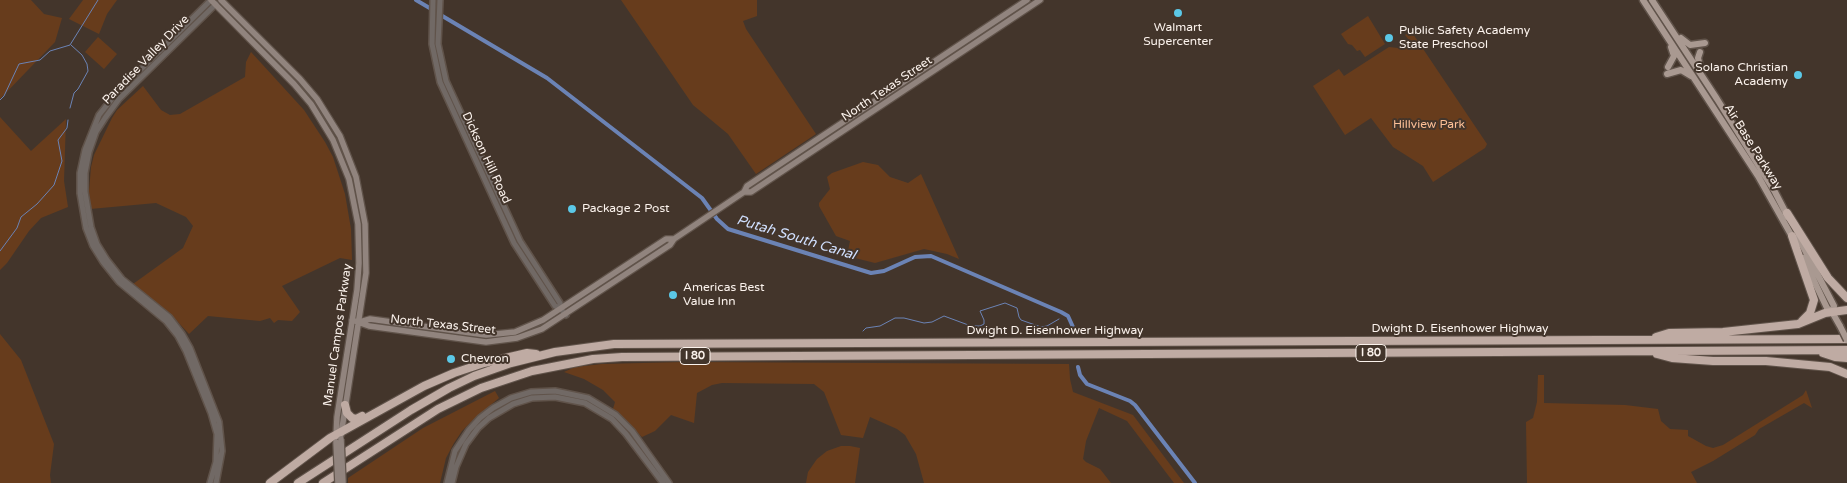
<!DOCTYPE html>
<html>
<head>
<meta charset="utf-8">
<style>
  body { margin:0 }
  canvas { display:block; background:#43352b }
</style>
</head>
<body>
<canvas width="1847" height="483"></canvas>
<script>
const ctx = document.querySelector('canvas').getContext('2d');
ctx.lineJoin = 'round';
function fill(path, color) { ctx.fillStyle = color; ctx.fill(path, 'evenodd'); }
const toPath = rows => new Path2D(rows.map(r => 'M' + r).join(''));
function strokePath(path, color, width, dash) { ctx.strokeStyle = color; ctx.lineWidth = width; ctx.lineCap = dash ? 'butt' : 'round'; ctx.setLineDash(dash || []); ctx.stroke(path); }
function write(font, color, halo, rows, align = 'center') {
  ctx.font = font + ' "Varela Round",sans-serif'; ctx.lineWidth = 4; ctx.setLineDash([]); ctx.textBaseline = 'middle'; ctx.strokeStyle = halo; ctx.fillStyle = color; for (const [text, x, y, turn = 0] of rows) {
    ctx.save(); ctx.translate(x, y); ctx.rotate((+turn || 0) * Math.PI / 180); ctx.textAlign = isNaN(turn) ? turn : align; if (halo) ctx.strokeText(text, 0, 0); ctx.fillText(text, 0, 0); ctx.restore();
  }
}
const green = toPath([
  [0,0,31,0,44,14,62,18,55,42,0,99],
  [83,0,117,0,107,14,99,34,69,19],
  [621,0,757,0,757,16,743,21,746,29,816,134,756,174,728,134,693,105],
  [1368,16,1385,44,1365,57,1360,50,1357,51,1352,45,1348,44,1341,34],
  [1411,31,1487,144,1485,148,1433,182,1423,166,1393,147,1371,118,1345,135,1313,86,1339,69,1344,76,1389,47,1398,48,1409,40,1405,35],
  [98,37,117,54,104,69,85,52],
  [251,52,304,110,325,142,333,157,345,194,351,229,352,260,340,258,282,286,300,312,292,321,278,320,274,323,270,318,260,321,208,316,189,334,176,320,133,284,183,248,193,226,186,217,156,203,90,209,89,191,91,167,94,155,112,118,117,110,143,86,161,110,170,115,180,114,245,77,246,62],
  [0,117,31,151,66,119,64,181,68,207,41,218,29,231,7,263,0,270],
  [863,162,878,165,890,177,908,183,921,174,959,259,947,254,924,249,875,263,847,256,850,241,836,236,819,206,819,203,830,189,827,177,832,173],
  [0,334,21,360,54,444,50,475,51,483,0,483],
  [684,362,1069,364,1070,379,1073,392,1133,415,1184,483,1174,483,1127,421,1099,408,1086,441,1083,459,1086,462,1100,469,1111,483,924,483,916,454,905,435,897,429,870,417,863,438,841,435,824,392,814,384,722,383,712,385,697,393,694,423,671,415,655,431,642,437,613,409,615,402,603,390,584,379,564,372,575,367,602,364],
  [1538,375,1544,375,1544,403,1625,405,1658,409,1661,421,1670,429,1688,430,1688,436,1706,446,1713,448,1723,445,1803,395,1806,390,1812,408,1804,403,1759,429,1755,435,1713,461,1691,472,1697,483,1527,483,1526,422,1533,418,1537,402],
  [495,391,499,398,475,418,462,431,454,443,446,458,440,483,348,483,348,478,423,428],
  [841,446,850,446,860,448,855,483,806,483,808,472,817,459,827,451]
]);
const stream = toPath([
  [0,100,4,96,19,64,40,60,50,51,70,45,98,0],
  [70,108,74,93,78,89,88,71,87,64,82,55,71,45],
  [0,251,17,228,21,217,37,204,54,185,62,161,58,140,67,128,68,120],
  [863,331,866,328,880,326,895,318,904,318,924,323,932,322,944,316,971,326,980,326,984,324,984,320,980,311,1005,303,1017,308,1019,317,1021,320,1041,327,1047,326,1059,319]
]);
const canal = toPath([
  [416,0,433,10],
  [439,14,547,78,702,198,717,219,728,229,871,273,884,271,915,257,931,256,1061,312,1068,316,1073,327],
  [1078,367,1080,375,1087,384,1130,401,1135,405,1195,483]
]);
const tertiary = toPath([
  [433,0,432,44,440,82,514,243,555,306,561,309],
  [440,0,438,44,446,81,520,241,560,303,561,309,566,315],
  [210,483,216,462,217,434,211,413,186,351,178,336,166,321,119,282,103,262,93,246,86,228,80,193,80,173,85,150,99,115,115,95,211,0],
  [216,483,222,451,219,422,190,348,182,334,169,317,122,279,107,260,97,244,91,227,85,192,85,173,89,152,96,132,105,118,119,99,216,4],
  [447,483,455,451,469,430,480,418,493,408,511,398,531,392,555,391,588,398,616,415,632,431,669,483],
  [452,483,456,467,466,444,478,428,489,418,513,404,532,398,555,397,585,403,612,419,626,434,663,483]
]);
const secondary = toPath([
  [211,0,294,84,311,104,333,140,349,179,358,224,359,263,357,290,337,417,336,438],
  [221,0,300,79,317,99,340,136,356,177,365,224,366,273,341,435],
  [744,192,751,192,1040,0],
  [352,320,369,326,486,342,517,338,542,329,670,245,674,239,744,192,747,186,1027,0],
  [360,322,370,319,486,335,515,332,543,320,666,239,674,239]
]);
const primary = toPath([
  [1643,0,1758,176,1794,240],
  [1652,0,1717,99,1775,192,1788,217],
  [1681,38,1690,45,1705,43],
  [1700,52,1698,58,1701,70],
  [1668,67,1674,56,1671,47],
  [1667,74,1681,70,1691,76],
  [1798,237,1834,306,1832,312],
  [1803,258,1827,308,1832,312,1840,326]
]);
const motorway = toPath([
  [1787,213,1828,278,1847,298],
  [1792,236,1814,300,1810,313,1802,321],
  [1656,337,1669,333,1723,332,1798,324,1825,313,1847,310],
  [1823,353,1835,357,1847,358],
  [1657,354,1672,358,1713,361,1766,361,1830,367,1847,374],
  [345,405,347,413,352,418,356,419,362,416],
  [270,483,330,438,424,386,454,373,484,363,527,353,536,354],
  [298,483,411,410,449,388,474,376,511,363,555,352,614,344,1847,339],
  [323,483,438,409,481,388,532,371,593,359,622,357,1847,350]
]);
const secondaryBridge = toPath([
  [341,439,343,483],
  [336,442,338,483]
]);
const primaryBridge = toPath([
  [1840,326,1847,340]
]);
const markers = [
  [1178,13,5,"#5bc8e7"],
  [1389,38,5,"#5bc8e7"],
  [1798,75,5,"#5bc8e7"],
  [572,209,5,"#5bc8e7"],
  [673,295,5,"#5bc8e7"],
  [451,359,5,"#5bc8e7"]
];
const shields = [
  [1371,353,30],
  [695,356,30]
];
const shieldNames = [
  ["I 80",1371,353],
  ["I 80",695,356]
];
const poiNames = [
  ["Walmart",1178,28,"center"],
  ["Supercenter",1178,42,"center"],
  ["Public Safety Academy",1399,31],
  ["State Preschool",1399,45],
  ["Solano Christian",1788,68,"right"],
  ["Academy",1788,82,"right"],
  ["Package 2 Post",582,209],
  ["Americas Best",683,288],
  ["Value Inn",683,302],
  ["Chevron",461,359]
];
const streetNames = [
  ["Paradise Valley Drive",146,60,-46],
  ["North Texas Street",887,89,-34],
  ["Air Base Parkway",1753,147,58],
  ["Dickson Hill Road",486,158,65],
  ["North Texas Street",443,325,6],
  ["Dwight D. Eisenhower Highway",1460,329],
  ["Dwight D. Eisenhower Highway",1055,331],
  ["Manuel Campos Parkway",338,335,-82]
];
const parkNames = [
  ["Hillview Park",1429,125]
];
const waterNames = [
  ["Putah South Canal",796,238,17]
];
fill(green, '#673c1c');
strokePath(stream, '#6b83b5', 1);
strokePath(canal, '#6b83b5', 4);
strokePath(tertiary, '#60534a', 8);
strokePath(secondary, '#60534a', 8);
strokePath(primary, '#60534a', 9);
strokePath(motorway, '#60534a', 10);
strokePath(tertiary, '#716965', 5);
strokePath(secondary, '#91847e', 5.5);
strokePath(primary, '#a99991', 6);
strokePath(motorway, '#bfaba3', 8);
strokePath(secondaryBridge, '#60534a', 8, []);
strokePath(primaryBridge, '#60534a', 9, []);
strokePath(secondaryBridge, '#91847e', 5.5);
strokePath(primaryBridge, '#a99991', 6);
for (const [x, y, r, color] of markers) { const dot = new Path2D(); dot.arc(x, y, r, 0, 2 * Math.PI); ctx.fillStyle = color; ctx.fill(dot); strokePath(dot, '#43352b', 2); }
for (const [x, y, w] of shields) { const box = new Path2D(); box.roundRect(x - w / 2, y - 8.5, w, 17, 4); ctx.fillStyle = '#43352b'; ctx.fill(box); strokePath(box, '#fbf2ec', 1); }
write('bold 11px', '#fbf2ec', null, shieldNames);
write('12px', '#fbf2ec', '#43352b', poiNames, 'left');
write('12px', '#fbf2ec', '#43352b', streetNames);
write('12px', '#fcbf96', '#43352b', parkNames);
write('italic 14px', '#cfdefc', '#43352b', waterNames);
</script>
</body>
</html>
